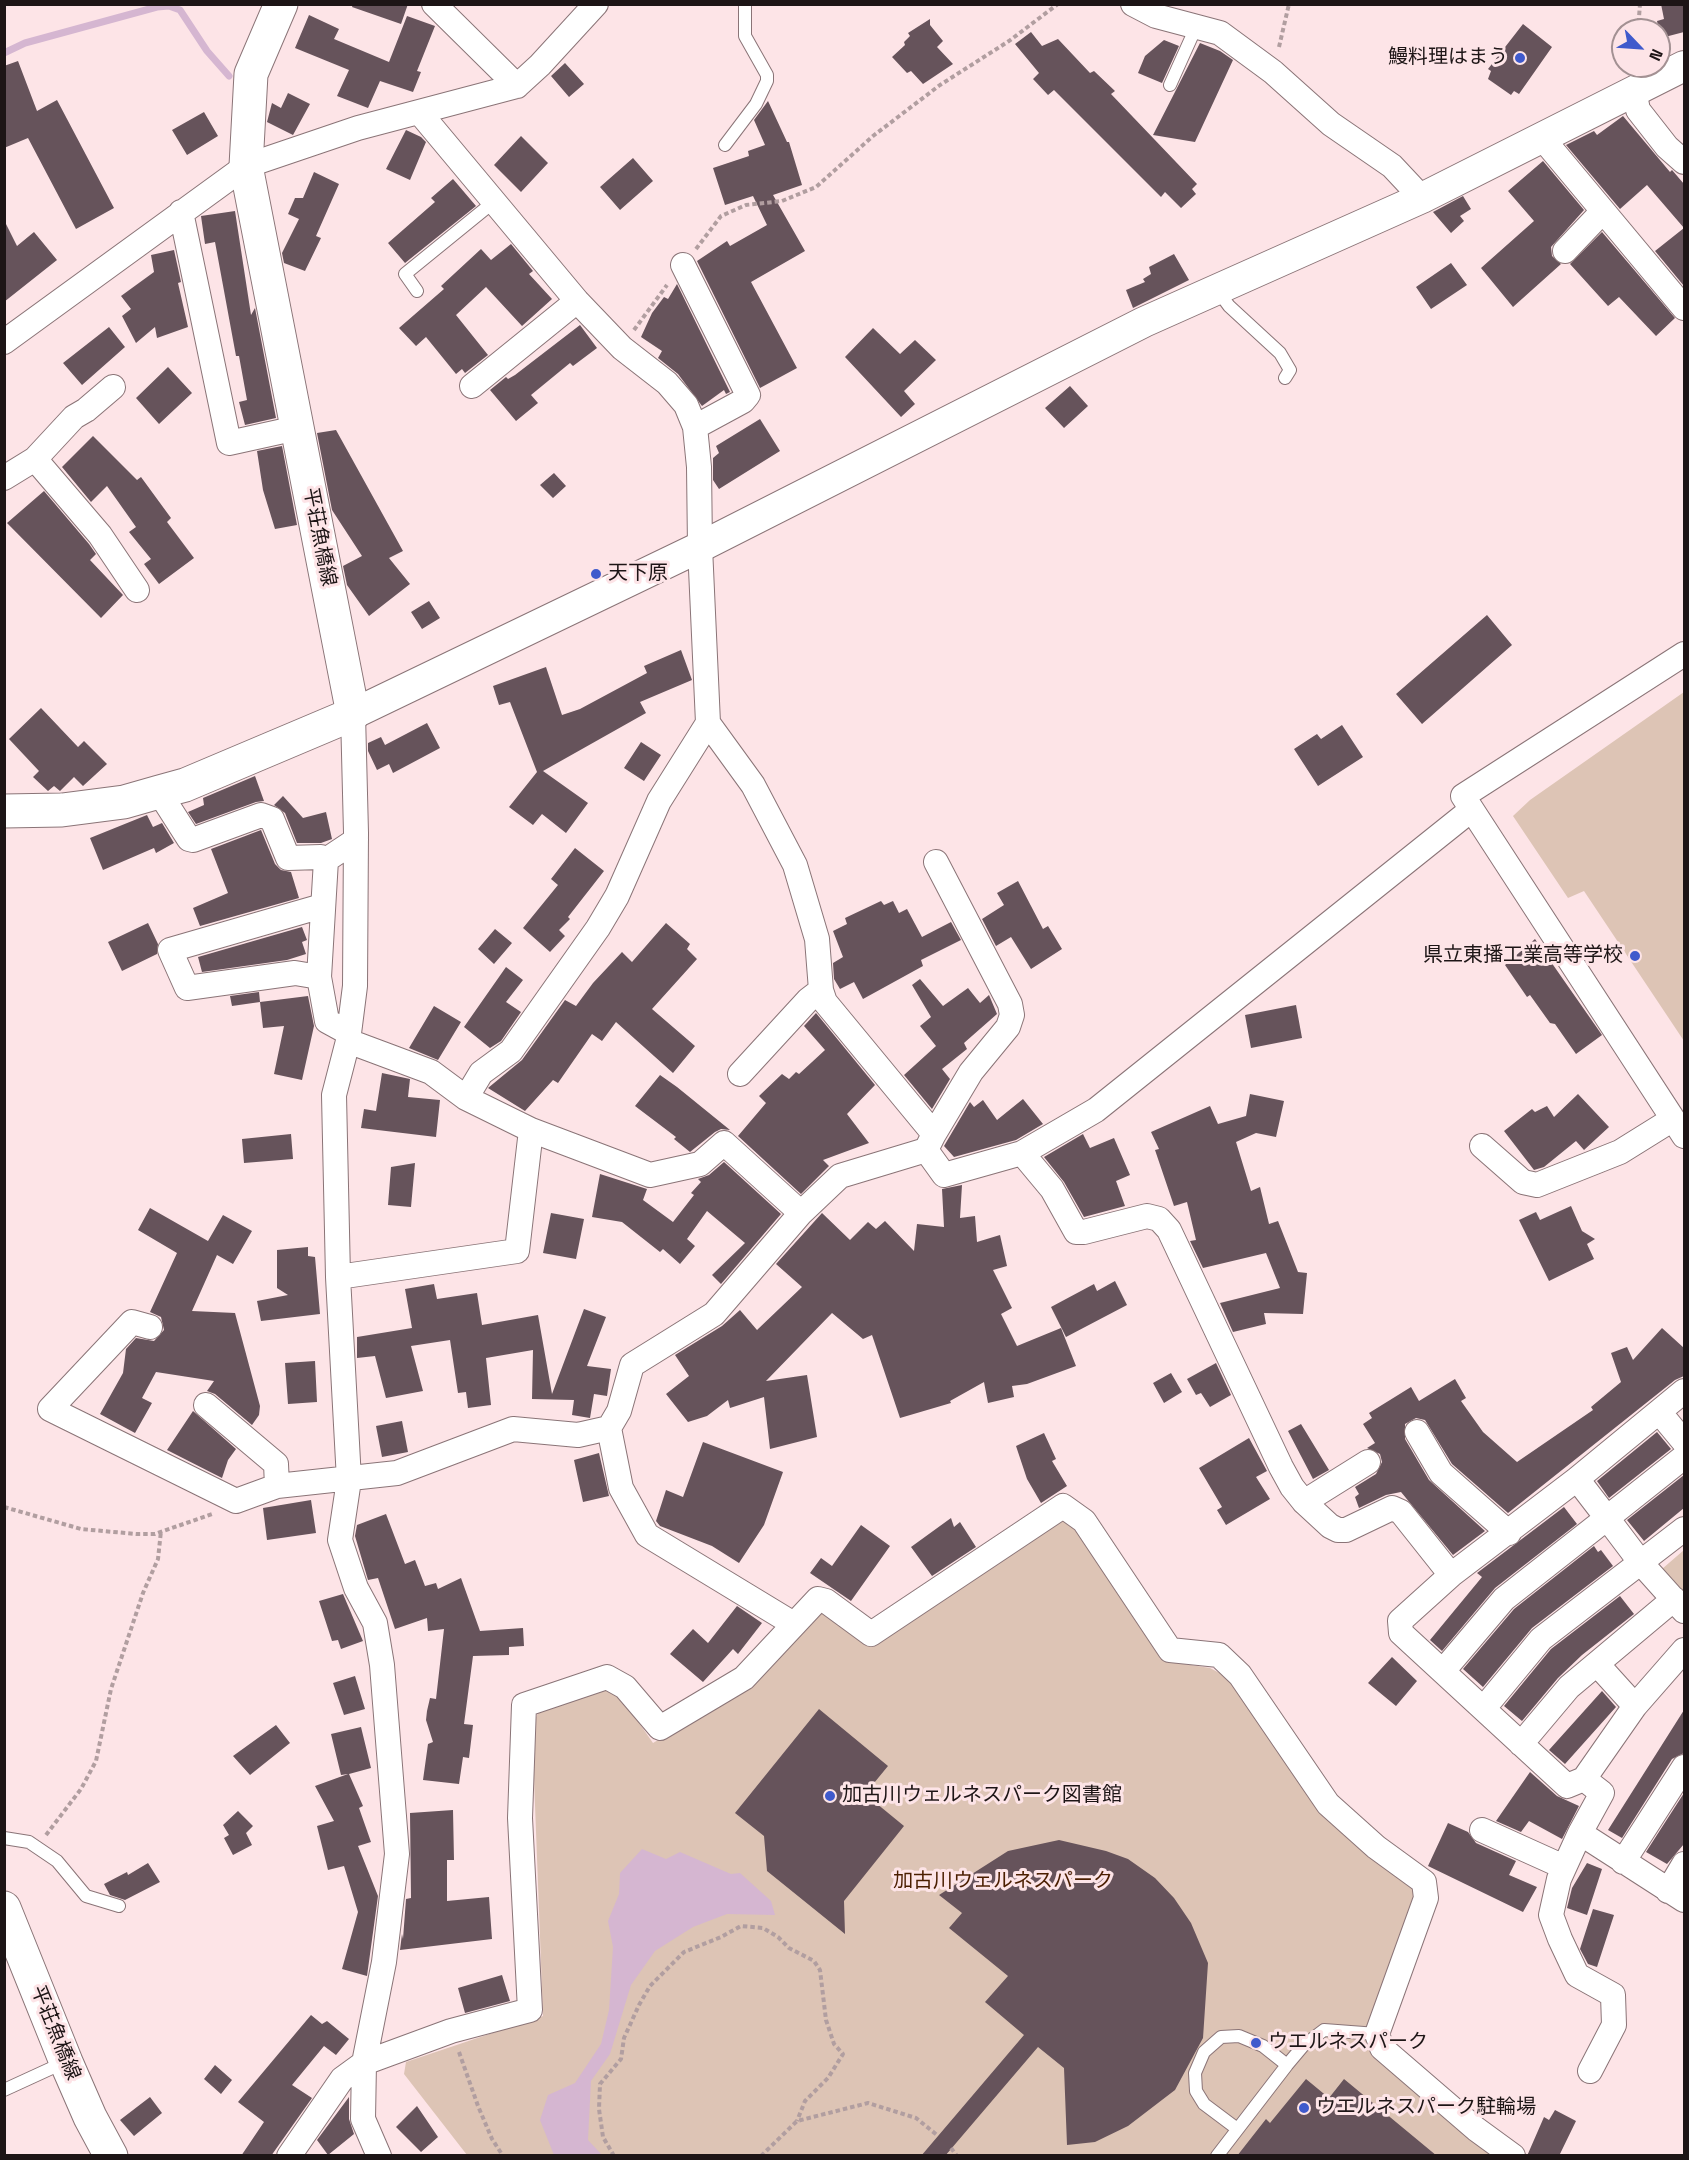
<!DOCTYPE html>
<html>
<head>
<meta charset="utf-8">
<style>
  body { margin:0 }
  #map { position:relative; width:1689px; height:2160px; overflow:hidden; background:#fde4e7; font-family:"Space Grotesk",sans-serif }
  canvas { display:block }
  .frame { position:absolute; inset:0; border:6px solid #1d1516; pointer-events:none }
  .north { position:absolute; left:1611px; top:18px; width:60px; height:60px; box-sizing:border-box; background:#fde4e7; border:2px solid #a39193; border-radius:50%; rotate:115deg; font-size:16px; font-weight:700; line-height:24px; text-align:center; color:#1d1516 }
  .north::after { content:''; display:block; margin:auto; width:21px; height:27px; background:#3f5acc; clip-path:polygon(50% 0,100% 100%,50% 72%,0 100%) }
</style>
</head>
<body>
<div id="map">
<canvas width="1689" height="2160"></canvas>
<div class="frame"></div>
<div class="north">N</div>
</div>
<script>
const ctx = document.querySelector('canvas').getContext('2d');
ctx.lineJoin = 'round';
function fill(path, color) { ctx.fillStyle = color; ctx.fill(path, 'evenodd'); }
const toPath = rows => new Path2D(rows.map(r => 'M' + r).join(''));
function strokePath(path, color, width, dash) { ctx.strokeStyle = color; ctx.lineWidth = width; ctx.lineCap = dash ? 'butt' : 'round'; ctx.setLineDash(dash || []); ctx.stroke(path); }
function write(font, color, halo, rows, align = 'center') {
  ctx.font = font + ' "Space Grotesk","Noto Sans JP",sans-serif'; ctx.lineWidth = 6; ctx.setLineDash([]); ctx.textBaseline = 'middle'; ctx.strokeStyle = halo; ctx.fillStyle = color; for (const [text, x, y, turn = 0] of rows) {
    ctx.save(); ctx.translate(x, y); ctx.rotate((+turn || 0) * Math.PI / 180); ctx.textAlign = isNaN(turn) ? turn : align; if (halo) ctx.strokeText(text, 0, 0); ctx.fillText(text, 0, 0); ctx.restore();
  }
}
const green = toPath([
  [1684,692,1684,1041,1584,891,1568,898,1513,816,1530,800],
  [1061,1517,1076,1525,1165,1661,1210,1668,1229,1678,1316,1808,1371,1857,1415,1887,1415,1900,1366,2047,1494,2155,467,2155,404,2074,406,2062,543,2016,532,1726,539,1711,607,1689,621,1697,653,1743,755,1682,815,1612,831,1609,874,1642],
  [1684,1550,1684,1594,1662,1569]
]);
const water = toPath([
  [642,1849,666,1859,680,1852,731,1874,740,1873,771,1901,775,1915,727,1914,693,1927,655,1951,631,1985,610,2054,591,2081,588,2140,602,2155,554,2155,540,2120,548,2095,575,2083,601,2044,609,2010,613,1947,608,1921,619,1894,620,1873]
]);
const stream = toPath([
  [4,53,25,43,157,7,169,6,180,10,207,51,229,76]
]);
const building = toPath([
  [353,4,408,4,401,24,352,7],
  [1661,4,1684,4,1684,32,1661,38,1657,21,1664,19],
  [309,15,339,29,334,39,389,62,407,16,435,26,417,71,421,72,413,92,380,81,368,108,337,96,349,70,295,48],
  [930,19,930,25,943,41,937,47,953,64,923,84,911,71,907,73,892,57,905,45,904,42,910,36,908,33],
  [1523,24,1552,47,1519,94,1514,91,1511,95,1488,79,1491,71,1488,69],
  [1031,32,1042,46,1058,39,1090,73,1094,71,1115,91,1111,94,1197,184,1192,189,1196,194,1181,208,1165,192,1161,197,1054,90,1048,95,1033,79,1039,73,1015,44],
  [1164,40,1179,46,1162,83,1138,73,1145,56],
  [1200,43,1220,51,1233,60,1195,142,1153,135],
  [18,61,37,111,57,100,114,208,76,229,28,138,4,148,4,66],
  [565,63,584,84,569,97,551,76],
  [288,93,310,104,293,135,267,122,272,103,281,108],
  [768,101,787,142,789,142,802,185,773,195,805,251,751,282,797,368,760,388,697,261,727,241,730,246,767,225,753,196,725,205,713,168,749,156,748,151,765,145,754,120],
  [204,112,218,136,187,155,172,130],
  [1623,116,1670,172,1672,170,1684,184,1684,286,1655,251,1684,228,1647,185,1620,209,1566,145,1594,131,1597,135],
  [406,130,421,137,426,142,410,180,386,169],
  [521,136,548,163,521,192,494,165],
  [633,158,653,181,620,210,600,187],
  [1543,161,1584,210,1551,247,1552,256,1561,264,1513,307,1481,268,1534,221,1508,191],
  [314,172,339,184,316,236,321,238,305,271,284,263,282,253,299,219,288,214,295,198,303,198],
  [453,179,476,206,405,263,388,243,435,202,431,198],
  [1463,196,1471,209,1460,216,1464,221,1451,233,1433,212],
  [235,211,251,315,255,308,276,418,245,425,239,402,247,400,239,356,236,356,215,242,205,244,201,216],
  [4,220,17,246,34,232,57,260,4,302],
  [1602,232,1675,318,1656,336,1619,297,1608,306,1570,264],
  [511,244,533,271,529,274,552,299,522,326,486,287,456,315,488,355,465,373,462,369,456,374,426,337,416,346,399,328,444,289,441,286,481,249,491,260],
  [174,250,181,282,178,283,188,327,157,338,155,327,136,343,122,316,131,309,121,296,154,272,151,255],
  [1174,254,1189,280,1133,308,1126,290,1145,282,1143,279,1151,274,1149,267],
  [1451,263,1467,285,1431,309,1416,287],
  [677,284,730,392,726,394,724,390,702,406,678,374,658,358,662,351,641,337,652,313,664,297,668,299],
  [580,325,597,348,573,366,570,363,531,395,538,403,516,421,490,390,506,377,508,379,515,375],
  [109,327,125,347,82,385,63,363],
  [873,328,900,354,915,340,936,360,904,391,915,404,901,417,845,357],
  [168,367,192,393,159,424,136,398],
  [1070,386,1088,406,1064,428,1045,408],
  [760,419,780,451,719,489,713,480,713,458,719,453,716,446],
  [336,430,403,551,389,558,410,584,369,616,347,585,343,566,362,556,332,510,317,433],
  [93,436,137,480,141,477,171,518,167,522,194,558,159,584,144,564,151,559,129,532,136,527,107,486,91,502,62,467],
  [282,446,297,525,275,529,263,490,257,451],
  [554,473,566,486,553,498,540,485],
  [44,491,89,544,96,554,90,560,123,595,101,618,7,523],
  [429,601,440,618,422,629,411,612],
  [1487,615,1512,645,1422,724,1396,694],
  [681,650,692,680,640,702,646,713,543,771,588,803,566,833,542,814,533,825,509,807,537,772,510,702,499,705,493,686,546,667,562,715,580,709,647,673,644,666],
  [41,708,78,747,84,741,107,764,83,786,74,777,60,791,54,786,48,791,33,777,39,771,9,739],
  [427,723,440,748,393,773,389,764,377,770,368,751,368,743,381,737,385,745],
  [1342,725,1363,757,1318,786,1294,749,1317,734,1321,739],
  [641,742,661,755,644,781,624,768],
  [255,776,264,801,256,802,196,824,188,812,204,805,203,798],
  [283,796,303,818,326,812,332,839,321,843,297,843,285,813,274,805],
  [147,815,153,827,162,823,174,843,156,853,154,848,103,870,90,838],
  [261,830,275,864,281,870,291,872,299,898,200,926,193,908,228,893,211,849],
  [575,848,604,871,568,917,570,919,559,930,565,936,550,952,523,928,558,885,551,879],
  [1018,881,1043,929,1048,926,1062,949,1031,969,1011,937,996,946,982,919,1004,905,997,893],
  [881,901,884,905,893,901,899,913,907,909,922,937,951,922,961,940,921,960,923,966,863,999,854,982,840,989,834,979,833,963,843,957,833,931,847,924,845,918],
  [148,923,158,944,157,954,122,971,108,942],
  [666,923,690,944,687,949,697,959,652,1009,695,1046,673,1073,616,1022,602,1041,592,1034,558,1083,553,1080,525,1111,488,1088,522,1060,565,1000,576,1006,593,983,622,952,632,962],
  [302,927,307,940,302,942,306,954,287,960,202,972,198,957],
  [495,929,512,943,494,964,478,949],
  [1535,939,1602,1035,1576,1054,1555,1024,1550,1023,1530,995,1527,997,1505,965],
  [506,967,523,980,506,1002,521,1012,501,1041,490,1048,464,1027],
  [920,979,943,1006,968,988,980,1003,989,995,997,1014,964,1043,967,1049,942,1069,950,1079,932,1109,904,1075,936,1046,920,1026,931,1017,912,985],
  [259,992,260,1002,232,1006,230,996],
  [308,996,314,1026,302,1080,274,1074,284,1026,263,1028,260,1002],
  [1296,1005,1302,1038,1251,1048,1245,1015],
  [434,1006,461,1022,438,1060,409,1048],
  [816,1013,875,1085,847,1114,869,1143,823,1160,829,1166,801,1194,738,1136,766,1103,759,1096,782,1074,789,1079,796,1072,799,1074,825,1050,804,1026],
  [382,1073,410,1079,408,1097,440,1100,436,1137,361,1128,364,1109,376,1111],
  [660,1075,677,1087,730,1130,721,1129,715,1132,690,1152,674,1139,676,1137,635,1106],
  [1250,1094,1284,1101,1276,1137,1256,1133,1236,1142,1251,1191,1260,1187,1269,1224,1278,1221,1298,1272,1307,1273,1303,1314,1264,1313,1266,1324,1233,1332,1220,1303,1280,1288,1266,1253,1203,1268,1190,1241,1196,1240,1187,1202,1174,1206,1155,1150,1159,1149,1151,1132,1210,1106,1218,1124,1246,1116],
  [1578,1094,1609,1127,1584,1150,1576,1141,1544,1167,1534,1170,1504,1131,1532,1109,1535,1112,1547,1106,1554,1117],
  [1023,1099,1043,1124,1016,1140,954,1157,944,1146,970,1102,974,1107,983,1100,997,1120],
  [291,1134,293,1159,244,1163,242,1139],
  [1083,1134,1090,1148,1114,1138,1130,1175,1116,1181,1125,1206,1084,1217,1064,1182,1044,1157],
  [724,1162,781,1214,721,1284,712,1275,745,1243,707,1211,687,1239,695,1246,680,1264,663,1249,660,1252,622,1222,592,1217,600,1174,647,1189,643,1200,673,1222,694,1195,691,1193,701,1182,698,1179,709,1175],
  [415,1163,411,1207,388,1205,391,1167],
  [962,1185,960,1218,975,1216,977,1242,1000,1235,1007,1266,993,1270,1012,1308,1001,1314,1017,1346,1061,1328,1076,1366,1027,1384,1012,1386,1014,1397,988,1403,984,1382,950,1401,951,1403,900,1418,872,1335,863,1339,832,1313,766,1381,807,1375,817,1437,770,1449,764,1397,730,1408,728,1400,707,1416,688,1422,666,1394,689,1376,675,1355,722,1326,740,1310,757,1330,802,1287,776,1264,822,1213,850,1240,868,1222,876,1229,885,1221,914,1251,917,1224,944,1227,942,1189],
  [1571,1206,1582,1231,1595,1239,1587,1244,1594,1259,1549,1281,1519,1220,1536,1212,1540,1220],
  [150,1208,208,1241,223,1215,252,1231,233,1264,217,1255,192,1311,235,1313,260,1406,259,1415,252,1425,215,1394,207,1391,214,1381,156,1372,142,1398,152,1403,135,1433,100,1414,123,1373,126,1349,136,1338,154,1341,164,1330,161,1317,150,1312,177,1253,138,1230],
  [551,1213,584,1219,576,1259,543,1253],
  [308,1247,308,1256,315,1257,320,1314,261,1321,257,1301,288,1295,277,1288,277,1250],
  [1115,1281,1127,1305,1066,1337,1051,1307,1094,1284,1097,1291],
  [434,1284,437,1299,477,1293,482,1325,538,1315,552,1394,584,1309,606,1317,587,1366,611,1369,607,1396,594,1394,590,1418,572,1415,574,1400,532,1399,533,1350,486,1358,491,1405,468,1408,466,1392,458,1393,450,1340,411,1346,423,1391,386,1398,375,1356,357,1358,357,1337,412,1328,405,1289],
  [1662,1328,1684,1348,1684,1376,1675,1380,1508,1513,1452,1464,1425,1420,1416,1418,1405,1424,1405,1439,1429,1480,1485,1531,1453,1555,1401,1492,1386,1495,1359,1508,1355,1497,1359,1494,1355,1487,1376,1474,1382,1462,1380,1454,1367,1448,1375,1443,1363,1424,1372,1418,1369,1413,1411,1387,1419,1401,1455,1379,1466,1398,1461,1401,1483,1432,1517,1462,1593,1410,1591,1407,1621,1382,1611,1353,1627,1347,1633,1360],
  [315,1361,317,1402,288,1404,285,1363],
  [1216,1363,1231,1395,1210,1407,1201,1393,1196,1395,1187,1379],
  [1171,1373,1182,1392,1164,1403,1153,1383],
  [193,1411,236,1449,228,1460,222,1478,167,1450],
  [402,1421,408,1452,382,1457,376,1426],
  [1301,1424,1329,1470,1313,1479,1288,1431],
  [1657,1432,1671,1449,1609,1498,1597,1481],
  [1044,1433,1056,1459,1052,1461,1067,1486,1041,1503,1027,1479,1016,1446],
  [1249,1438,1267,1471,1256,1477,1270,1499,1226,1525,1217,1510,1222,1507,1199,1468],
  [703,1442,783,1472,764,1525,739,1563,712,1546,660,1526,656,1521,666,1490,683,1497],
  [599,1453,609,1496,583,1502,574,1460],
  [1684,1475,1684,1508,1644,1541,1627,1520],
  [311,1500,316,1533,267,1540,263,1508],
  [1564,1507,1577,1524,1495,1588,1442,1651,1430,1640,1482,1577,1477,1573],
  [386,1514,405,1564,415,1560,425,1586,436,1583,438,1589,461,1578,480,1631,523,1628,524,1646,509,1647,509,1655,473,1656,464,1724,473,1725,469,1758,463,1757,459,1784,423,1780,428,1744,433,1742,426,1720,427,1711,430,1698,436,1699,444,1629,428,1631,427,1618,395,1629,378,1578,368,1580,355,1536,357,1525],
  [951,1518,954,1527,960,1522,976,1547,932,1576,911,1547],
  [861,1525,890,1546,851,1601,810,1573,821,1558,832,1566],
  [1594,1546,1598,1552,1601,1550,1613,1566,1532,1628,1483,1687,1463,1669,1514,1609],
  [343,1594,363,1641,341,1649,338,1640,332,1641,319,1601],
  [1620,1596,1634,1614,1582,1655,1558,1678,1522,1721,1504,1706,1551,1649],
  [737,1606,762,1623,738,1654,733,1649,703,1682,670,1654,693,1629,708,1643],
  [1392,1657,1417,1681,1396,1706,1368,1683],
  [355,1676,365,1709,344,1715,333,1683],
  [1602,1691,1616,1707,1565,1764,1549,1750],
  [819,1709,888,1766,865,1794,904,1826,844,1901,845,1934,767,1871,764,1836,735,1813],
  [1684,1710,1684,1753,1672,1759,1622,1838,1608,1830],
  [276,1725,290,1743,250,1775,233,1756],
  [361,1727,371,1768,349,1774,363,1806,359,1808,371,1842,358,1846,378,1896,367,1976,342,1969,358,1912,344,1866,328,1870,317,1826,334,1821,315,1786,348,1774,341,1775,331,1734],
  [1530,1772,1557,1796,1579,1806,1562,1839,1529,1821,1521,1832,1496,1821],
  [1684,1793,1684,1844,1667,1864,1646,1852],
  [453,1810,454,1860,447,1860,447,1901,489,1897,492,1939,400,1950,402,1934,403,1939,406,1899,411,1898,410,1813],
  [238,1811,253,1826,246,1833,252,1845,233,1855,224,1838,229,1835,223,1825],
  [1448,1823,1468,1832,1476,1843,1516,1861,1509,1875,1537,1887,1523,1912,1428,1866],
  [1059,1840,1106,1851,1128,1859,1155,1878,1174,1898,1191,1923,1208,1963,1203,2038,1175,2090,1128,2126,1095,2142,1067,2145,1064,2068,1038,2047,945,2156,921,2156,1024,2035,985,2002,1008,1976,949,1928,962,1913,939,1895,1008,1851],
  [148,1863,160,1882,125,1900,110,1895,104,1884,127,1872,128,1875],
  [1587,1863,1602,1869,1587,1915,1567,1908,1572,1888],
  [1593,1909,1614,1915,1597,1967,1588,1964,1580,1949],
  [502,1975,510,2001,465,2013,458,1988],
  [311,2015,322,2024,327,2021,349,2039,336,2055,324,2046,292,2085,312,2098,271,2156,241,2156,264,2122,238,2102],
  [215,2065,232,2080,221,2094,204,2079],
  [1306,2079,1329,2098,1344,2079,1437,2156,1237,2156,1266,2119,1270,2123],
  [150,2097,162,2113,134,2136,120,2120],
  [349,2097,349,2119,354,2134,328,2155,317,2140],
  [417,2106,438,2137,421,2152,396,2127],
  [1555,2110,1576,2121,1559,2156,1527,2156,1544,2117,1549,2120]
]);
const path = toPath([
  [1638,30,1640,4],
  [1279,47,1289,4],
  [696,249,721,216,746,205,782,201,816,187,873,136,940,85,1009,41,1058,4],
  [634,330,667,285],
  [4,1507,81,1529,136,1534,155,1534,212,1514],
  [46,1835,81,1789,96,1761,111,1689,143,1593,158,1559,161,1531],
  [459,2052,478,2106,492,2139,503,2156],
  [951,2148,957,2156],
  [614,2156,603,2137,599,2109,600,2084,621,2059,624,2038,639,2005,650,1986,684,1952,721,1937,741,1926,763,1928,778,1937,789,1948,814,1961,820,1970,826,2020,834,2044,843,2054,828,2078,805,2101,797,2121],
  [761,2156,797,2121,868,2103,916,2118,937,2135]
]);
const service = toPath([
  [1170,85,1197,25],
  [725,145,756,104,767,81,767,75,745,36,745,4],
  [417,291,405,274,496,200],
  [1218,291,1229,306,1280,353,1290,370,1285,378],
  [4,1838,29,1842,57,1861,86,1896,119,1906],
  [4,2090,65,2062],
  [1236,2128,1204,2104,1196,2091,1195,2073,1204,2052,1221,2037,1239,2036,1263,2046,1287,2065],
  [1217,2156,1287,2065,1303,2046,1324,2030,1377,2034]
]);
const minor = toPath([
  [434,4,517,86],
  [1133,4,1156,16,1220,33,1273,72,1331,124,1392,166,1422,198],
  [1634,90,1638,110,1667,147,1684,162],
  [420,113,577,301,622,348,667,383,686,405,695,427,699,467,700,547,708,723,753,785,795,865,817,939,821,990,825,1002,934,1134,926,1150],
  [1543,139,1684,308],
  [181,212,229,443,297,428],
  [1565,251,1603,211],
  [683,265,748,395,743,401,695,427],
  [4,342,246,166,358,128,517,86,540,65,596,4],
  [472,386,577,301],
  [35,459,74,417,86,410,113,387],
  [4,478,35,459,100,535,137,590],
  [1684,654,1463,796,1684,1136],
  [353,714,356,833,355,986,348,1041,334,1095,338,1277,349,1480,340,1540,356,1588,375,1623,382,1665,397,1854,384,1962,364,2063,363,2119,379,2156],
  [159,792,189,839,193,840,261,815,272,819,288,858,321,857,326,860,356,840],
  [326,860,319,977,327,1021,349,1033],
  [319,977,295,973,187,988,170,950,322,906],
  [348,1041,431,1072,466,1098,531,1130,650,1175,700,1164,724,1143,801,1213],
  [740,1074,808,1000,821,990],
  [466,1098,481,1073,511,1051,598,928,617,896,659,801,708,723],
  [934,1134,971,1072,1008,1027,1012,1015,1010,1004,936,862],
  [1482,1146,1523,1182,1537,1185,1620,1152,1673,1119],
  [1022,1153,1052,1189,1076,1232,1084,1232,1147,1216,1159,1219,1169,1230,1281,1467,1292,1487,1304,1502,1330,1526,1338,1530,1346,1530,1392,1508,1401,1512,1451,1575],
  [338,1277,517,1251,531,1130],
  [150,1327,132,1322,50,1409,236,1501,277,1486,397,1473,513,1429,578,1435,609,1428,619,1411,632,1365,714,1314,801,1213,840,1176,926,1150,944,1175,1022,1153,1096,1110,1471,810],
  [1684,1391,1577,1479,1607,1518,1684,1457],
  [206,1405,276,1464,277,1486],
  [1660,1413,1684,1442],
  [609,1428,621,1488,647,1535,792,1623],
  [1417,1432,1441,1473,1509,1533],
  [1577,1479,1451,1575,1400,1621,1401,1633,1567,1786,1584,1779],
  [1304,1502,1368,1462],
  [1597,1664,1635,1706],
  [1443,1671,1504,1599,1607,1518,1641,1563,1684,1611],
  [1484,1708,1541,1639,1684,1529],
  [1521,1744,1569,1687,1674,1599],
  [1482,1830,1564,1867],
  [1580,1833,1684,1900],
  [1623,1862,1684,1767],
  [1668,1891,1684,1864],
  [1590,2071,1614,2025,1613,1995,1577,1975,1560,1939,1551,1915,1559,1879,1580,1833,1602,1793,1584,1779,1635,1706,1684,1650],
  [289,2156,342,2079,364,2063,451,2031,530,2010,520,1818,524,1705,607,1677,625,1687,660,1728,744,1678,818,1599,826,1601,871,1634,1063,1506,1084,1521,1170,1650,1219,1655,1240,1675,1328,1804,1376,1847,1424,1882,1426,1898,1377,2034,1382,2048,1476,2129,1513,2156]
]);
const tertiary = toPath([
  [353,714,700,547,1144,322,1422,198,1684,66]
]);
const secondary = toPath([
  [4,811,62,810,124,802,159,792,185,785,353,714,246,166,251,74,281,4],
  [4,1908,66,2062,90,2117,111,2156]
]);
const markers = [
  [1520,58,6,"#3f5acc"],
  [596,574,6,"#3f5acc"],
  [1635,956,6,"#3f5acc"],
  [830,1796,6,"#3f5acc"],
  [1256,2043,6,"#3f5acc"],
  [1304,2108,6,"#3f5acc"]
];
const poiNames = [
  ["鰻料理はまう",1508,58,"right"],
  ["天下原",608,574],
  ["県立東播工業高等学校",1623,956,"right"],
  ["加古川ウェルネスパーク図書館",842,1796],
  ["ウエルネスパーク",1268,2043],
  ["ウエルネスパーク駐輪場",1316,2108]
];
const streetNames = [
  ["平荘魚橋線",319,537,79],
  ["平荘魚橋線",55,2033,68]
];
const parkNames = [
  ["加古川ウェルネスパーク",1003,1882]
];
fill(green, '#ddc4b5');
fill(water, '#d5b6d1');
strokePath(stream, '#d5b6d1', 7);
fill(building, '#66535b');
strokePath(service, '#8a7477', 14);
strokePath(minor, '#8a7477', 26);
strokePath(tertiary, '#8a7477', 32);
strokePath(secondary, '#8a7477', 35);
strokePath(path, '#b19ea0', 4, [4.5, 3]);
strokePath(service, '#fff', 12);
strokePath(minor, '#fff', 24);
strokePath(tertiary, '#fff', 30);
strokePath(secondary, '#fff', 33);
for (const [x, y, r, color] of markers) { const dot = new Path2D(); dot.arc(x, y, r, 0, 2 * Math.PI); ctx.fillStyle = color; ctx.fill(dot); strokePath(dot, '#fde4e7', 2); }
write('20px', '#1d1516', '#fde4e7', poiNames, 'left');
write('20px', '#1d1516', '#fde4e7', streetNames);
write('20px', '#4b1e00', '#fde4e7', parkNames);
</script>
</body>
</html>
